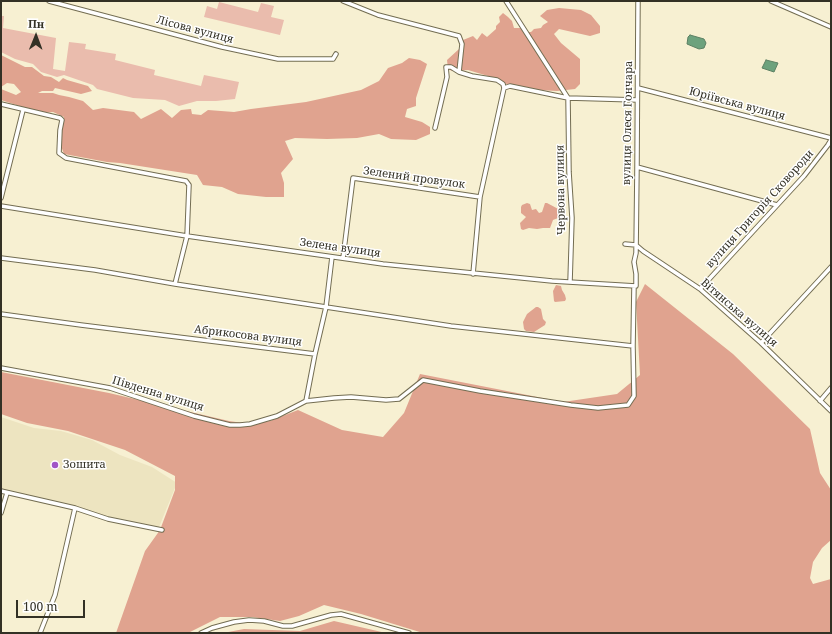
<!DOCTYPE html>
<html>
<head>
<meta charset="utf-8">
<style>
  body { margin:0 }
  #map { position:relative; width:832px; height:634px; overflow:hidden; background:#f7f0d2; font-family:"Noto Serif",serif }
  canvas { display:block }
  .frame { position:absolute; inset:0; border:2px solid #333125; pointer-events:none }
  .north { position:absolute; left:16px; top:16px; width:40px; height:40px; -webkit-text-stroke:3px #fff; paint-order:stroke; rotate:1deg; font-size:11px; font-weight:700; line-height:16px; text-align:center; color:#333125 }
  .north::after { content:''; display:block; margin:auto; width:14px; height:18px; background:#333125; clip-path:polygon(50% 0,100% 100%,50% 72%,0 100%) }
  .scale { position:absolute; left:16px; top:600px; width:69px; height:18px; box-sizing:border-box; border:2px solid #333125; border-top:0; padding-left:5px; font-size:12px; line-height:14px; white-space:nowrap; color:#333125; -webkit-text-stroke:3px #fff; paint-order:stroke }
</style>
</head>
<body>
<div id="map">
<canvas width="832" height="634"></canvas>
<div class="frame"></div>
<div class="north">Пн</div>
<div class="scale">100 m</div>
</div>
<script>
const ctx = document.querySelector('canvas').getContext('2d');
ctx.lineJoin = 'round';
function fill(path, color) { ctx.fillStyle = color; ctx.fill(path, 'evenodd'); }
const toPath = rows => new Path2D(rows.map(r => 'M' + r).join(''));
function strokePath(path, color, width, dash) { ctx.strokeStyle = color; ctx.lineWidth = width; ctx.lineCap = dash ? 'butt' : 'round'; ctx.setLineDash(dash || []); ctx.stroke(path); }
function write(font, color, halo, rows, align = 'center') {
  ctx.font = font + ' "Noto Serif",serif'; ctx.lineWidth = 3; ctx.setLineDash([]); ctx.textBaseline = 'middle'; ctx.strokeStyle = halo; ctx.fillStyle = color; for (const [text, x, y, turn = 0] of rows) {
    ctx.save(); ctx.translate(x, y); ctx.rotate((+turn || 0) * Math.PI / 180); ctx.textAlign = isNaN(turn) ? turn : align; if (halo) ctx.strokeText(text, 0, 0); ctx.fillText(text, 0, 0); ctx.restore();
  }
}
const built = toPath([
  [1,417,34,428,61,431,92,440,120,455,152,467,177,483,159,527,106,516,104,520,67,509,2,494,1,498]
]);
const green = toPath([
  [219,2,258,12,261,3,274,6,271,17,284,20,280,35,204,17,207,6,217,9],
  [1,16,4,16,3,28,56,38,53,69,65,71,69,42,86,44,85,49,116,54,115,60,155,70,154,75,201,86,204,75,239,82,235,99,216,101,197,101,179,106,165,100,133,98,97,89,93,85,64,75,57,77,41,72,33,64,15,59,1,52]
]);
const forest = toPath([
  [559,8,581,10,591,15,600,26,600,33,590,36,559,29,554,34,561,43,580,59,580,84,575,89,557,91,538,90,502,83,498,79,468,70,452,71,448,69,447,60,459,49,462,44,463,40,473,36,477,40,482,33,487,37,496,29,496,26,500,22,499,17,503,13,508,17,512,21,514,28,524,28,528,32,531,32,534,29,541,28,543,25,548,22,540,16,547,10],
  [1,55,25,67,32,67,44,76,51,77,59,82,63,78,67,80,88,86,92,91,81,94,55,88,53,91,42,91,38,93,53,93,59,95,69,97,83,101,93,110,103,108,134,112,141,119,161,109,172,118,181,110,191,109,192,114,201,115,208,110,234,112,251,109,306,102,361,90,379,81,388,68,402,63,409,58,420,60,427,64,416,98,416,106,407,109,405,117,422,122,430,127,430,134,416,140,391,139,379,134,357,138,327,139,295,138,285,141,293,159,281,173,284,183,284,197,266,197,238,194,222,187,203,185,197,175,120,163,107,162,64,154,61,146,60,134,64,117,53,112,41,113,1,100,1,89,16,95,21,92,14,84,7,83,1,87],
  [527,203,530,204,532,210,536,209,539,213,542,212,545,203,547,203,564,212,563,216,553,220,550,228,543,228,537,229,529,228,523,230,521,229,520,223,526,217,521,213,521,207,522,205],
  [645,284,733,354,810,429,820,473,831,490,831,540,822,548,813,562,810,578,813,584,831,579,831,633,423,633,361,614,324,605,299,616,280,621,252,617,220,617,188,633,116,633,145,551,160,530,175,490,175,476,125,450,68,431,27,423,1,414,1,372,109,393,229,421,250,424,270,421,298,410,342,430,383,437,404,413,420,374,563,402,617,394,640,375,636,302],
  [556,285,561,286,562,290,565,295,566,299,565,301,555,302,554,301,553,291],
  [536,307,538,307,541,309,543,319,546,322,545,325,534,332,526,331,524,329,523,322,527,314],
  [334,621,386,633,223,633,244,629,300,631]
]);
const water = toPath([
  [690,35,704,39,706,43,704,48,699,49,687,44,688,37,690,35],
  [766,60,778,63,774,72,762,68,766,60]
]);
const street = toPath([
  [49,1,222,47,278,59,333,59,336,54],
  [343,1,378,15,459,36,462,44,459,72,451,67,446,67,447,77,435,128],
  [506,1,568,98],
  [771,1,831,27],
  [459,72,472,76,497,80,503,84,504,88],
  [638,88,831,138],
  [568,98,569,172,572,218,570,282],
  [1,104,60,118,62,120,60,130,59,153,66,158,186,181,189,185,187,236,175,284],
  [637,167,777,205],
  [1,198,23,110],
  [1,206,187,236,383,264,552,281,636,286,636,274,634,262,636,253,637,167,638,1],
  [625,244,636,245,643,251,700,289,761,343,831,411],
  [1,258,95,270,175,284,326,307,332,257],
  [343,258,353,178,480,197],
  [473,274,480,197,504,88,510,86,568,98,637,100],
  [700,289,804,176,828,145,831,140],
  [1,314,81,325,315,354,326,307,451,326,633,346],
  [761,343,831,267],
  [1,368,110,388,194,416,230,425,240,425,250,424,277,416,306,401,334,398,351,397,386,400,399,399,423,380,480,391,571,405,598,408,628,405,634,396,633,346,634,286],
  [306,401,315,354],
  [820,401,831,388],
  [1,491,75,508,108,519,162,530],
  [1,513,7,493],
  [40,633,55,595,75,508],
  [201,633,212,628,234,622,249,620,264,621,283,626,292,626,331,615,341,614,409,633]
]);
const markers = [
  [55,465,4,"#a155c7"]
];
const streetNames = [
  ["Лісова вулиця",195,30,15],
  ["Юріївська вулиця",737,104,15],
  ["вулиця Олеся Гончара",628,123,-89],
  ["Зелений провулок",414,178,8],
  ["Червона вулиця",561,190,-91],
  ["вулиця Григорія Сковороди",760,209,-48],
  ["Зелена вулиця",340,248,8],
  ["Вітянська вулиця",739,313,41],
  ["Абрикосова вулиця",248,336,7],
  ["Південна вулиця",158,394,17]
];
const poiNames = [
  ["Зошита",63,465]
];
fill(built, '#ede4c0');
fill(green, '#eabcad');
fill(forest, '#e0a38f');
fill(water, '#6da27d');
strokePath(water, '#5c8063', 1);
strokePath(street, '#736d52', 5.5);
strokePath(street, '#fff', 3.5);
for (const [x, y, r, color] of markers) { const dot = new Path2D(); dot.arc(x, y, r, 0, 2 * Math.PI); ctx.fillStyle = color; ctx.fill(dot); strokePath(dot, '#fff', 1.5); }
write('11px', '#333125', '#fff', streetNames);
write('11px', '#333125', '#fff', poiNames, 'left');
</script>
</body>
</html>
